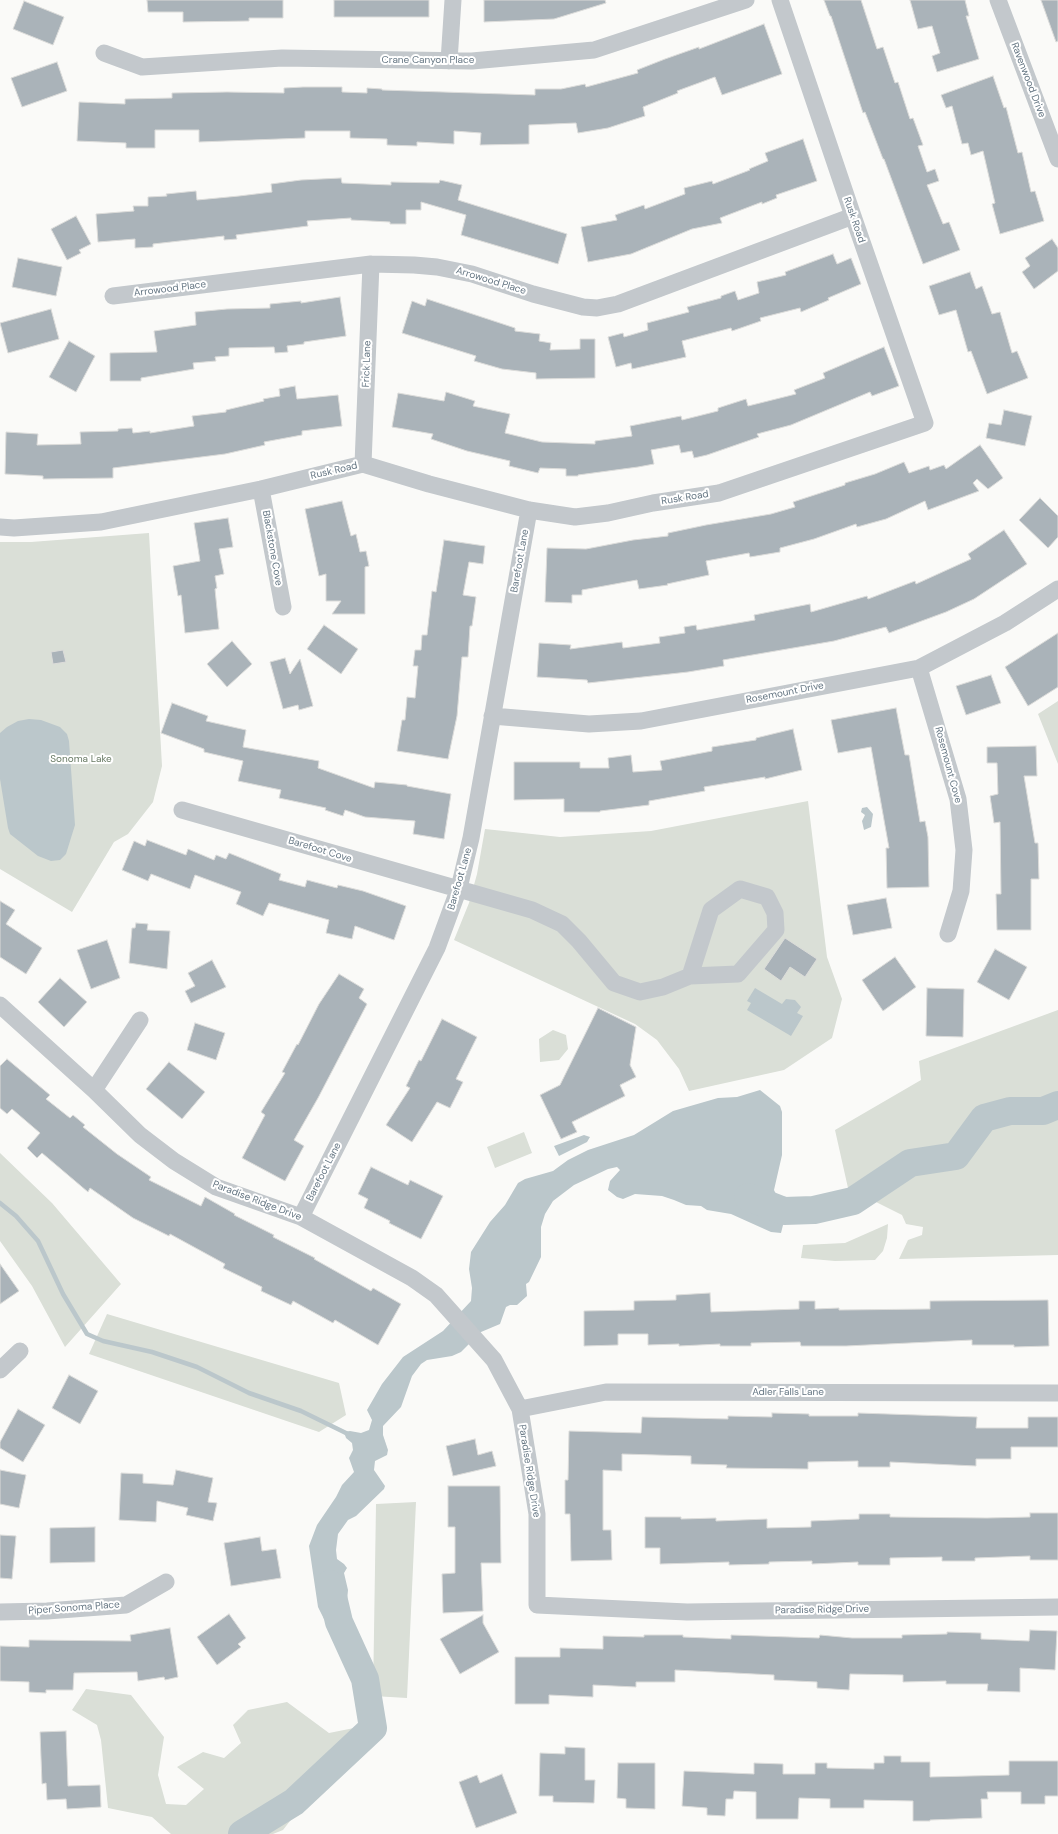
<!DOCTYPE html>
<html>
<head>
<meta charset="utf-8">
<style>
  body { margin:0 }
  canvas { display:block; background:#fafaf8 }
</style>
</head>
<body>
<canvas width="1058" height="1834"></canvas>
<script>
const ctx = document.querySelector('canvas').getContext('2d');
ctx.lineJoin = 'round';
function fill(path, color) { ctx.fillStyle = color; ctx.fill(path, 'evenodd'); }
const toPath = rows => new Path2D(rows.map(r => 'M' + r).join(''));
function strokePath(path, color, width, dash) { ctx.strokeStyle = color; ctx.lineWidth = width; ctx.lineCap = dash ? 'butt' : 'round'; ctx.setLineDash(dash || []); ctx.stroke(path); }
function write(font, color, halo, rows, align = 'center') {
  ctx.font = font + ' "DM Sans",sans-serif'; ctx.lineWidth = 4; ctx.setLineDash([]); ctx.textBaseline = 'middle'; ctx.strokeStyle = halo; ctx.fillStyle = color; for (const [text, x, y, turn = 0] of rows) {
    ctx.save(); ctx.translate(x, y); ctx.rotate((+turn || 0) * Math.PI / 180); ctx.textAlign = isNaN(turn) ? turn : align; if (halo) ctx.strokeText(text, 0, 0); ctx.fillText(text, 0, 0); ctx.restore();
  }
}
const green = toPath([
  [149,533,162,766,153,802,128,834,114,842,72,912,0,869,0,542,31,542],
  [1058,701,1058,764,1038,714],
  [808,801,827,957,842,999,832,1038,784,1070,689,1091,679,1069,657,1040,635,1024,454,940,469,903,477,874,485,829,560,837,651,831],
  [1058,1010,1058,1255,899,1259,908,1240,922,1235,923,1227,906,1224,902,1215,848,1188,835,1130,921,1080,919,1061],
  [553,1030,566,1035,568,1049,559,1060,540,1062,539,1039],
  [524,1132,532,1153,495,1168,487,1147],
  [0,1153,52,1203,121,1284,65,1347,32,1286,0,1241],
  [888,1224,887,1238,883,1251,875,1260,835,1261,801,1258,803,1245,845,1243],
  [107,1314,339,1383,346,1415,319,1432,89,1354],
  [416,1502,407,1698,373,1696,376,1504],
  [86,1689,131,1695,164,1737,158,1775,166,1804,186,1805,204,1789,177,1767,203,1752,224,1758,241,1743,233,1725,248,1710,287,1702,329,1733,364,1726,283,1830,273,1834,171,1834,152,1817,108,1808,101,1740,97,1725,72,1710]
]);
const water = toPath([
  [29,719,41,720,60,727,67,734,69,741,75,825,66,854,60,860,51,861,38,856,10,834,8,828,0,779,0,733,7,727,18,721],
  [867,807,873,814,871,827,864,830,862,821,865,815,861,812,862,808],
  [755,988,782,1004,786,999,795,1000,801,1007,797,1013,803,1016,791,1036,747,1010,751,1003,747,1001],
  [760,1090,780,1106,782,1112,782,1155,774,1190,784,1211,783,1225,781,1233,771,1232,731,1214,707,1210,701,1206,686,1205,674,1200,662,1196,635,1194,623,1199,617,1197,608,1190,610,1181,620,1170,617,1167,608,1169,574,1185,553,1201,545,1214,541,1227,541,1257,529,1282,526,1284,527,1296,517,1305,510,1305,506,1307,500,1324,481,1332,461,1352,452,1356,427,1360,421,1364,412,1376,401,1407,383,1426,383,1435,388,1450,387,1455,375,1461,374,1470,385,1486,384,1489,356,1516,348,1520,338,1534,336,1550,337,1559,344,1564,347,1568,344,1573,348,1590,346,1611,344,1619,335,1624,324,1619,318,1607,309,1546,317,1525,336,1497,342,1485,354,1472,349,1458,353,1450,352,1443,346,1438,344,1432,350,1431,361,1433,369,1430,372,1420,367,1410,382,1384,403,1357,443,1331,471,1301,472,1288,469,1269,471,1252,490,1222,505,1205,518,1183,525,1179,553,1171,568,1160,588,1150,634,1135,673,1111,718,1098,737,1097],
  [584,1135,590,1137,587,1142,559,1156,554,1146]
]);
const stream = toPath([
  [0,1203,16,1216,38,1241,63,1294,87,1334,103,1341,152,1352,197,1367,249,1393,301,1411,348,1434]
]);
const river = toPath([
  [748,1197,784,1211,814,1210,853,1201,910,1163,956,1156,984,1118,1010,1111,1043,1111,1058,1105],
  [242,1834,294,1802,373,1728,365,1679,339,1622,330,1584]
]);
const building = toPath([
  [147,0,283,0,283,18,249,18,249,21,183,22,183,12,148,12,147,0],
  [334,0,429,0,429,17,334,17,334,0],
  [484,0,605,0,606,3,554,19,484,22,484,0],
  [824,0,861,0,877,49,883,47,895,83,898,82,910,119,913,118,923,145,918,146,927,172,935,169,939,181,927,185,943,224,949,222,960,250,923,264,884,159,883,159,865,112,863,113,831,16,830,16,824,0],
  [910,0,965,0,969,16,966,16,979,59,937,72,932,56,940,53,932,26,918,29,910,0],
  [1041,0,1058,0,1058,41,1056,42,1041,0],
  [24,1,64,17,53,45,13,29,24,1],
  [764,24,782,74,722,95,715,77,677,91,678,93,643,107,645,116,608,128,578,133,576,123,529,125,529,144,480,145,481,133,454,131,454,144,417,142,417,146,387,145,387,139,350,138,350,131,305,131,305,138,199,142,199,130,155,130,155,148,126,148,126,143,77,141,79,102,125,104,125,99,172,98,172,93,227,92,284,93,284,88,303,87,342,87,342,92,367,93,367,88,382,89,382,90,535,95,535,89,561,89,585,84,586,87,638,73,637,70,665,59,699,47,699,49,764,24],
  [57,62,67,91,22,107,11,78,57,62],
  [993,76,1004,108,1006,107,1018,153,1022,152,1031,192,1035,191,1044,221,1000,234,992,204,995,203,983,151,971,155,968,143,962,144,952,106,946,108,941,95,993,76],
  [803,139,817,181,776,195,777,198,762,204,762,202,720,218,722,223,692,229,631,254,588,262,581,227,617,220,615,215,644,205,645,209,685,194,684,188,712,181,713,184,750,170,749,169,768,161,765,153,803,139],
  [341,178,342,183,391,185,391,182,439,183,440,180,462,185,458,200,567,234,558,264,461,235,466,215,421,202,421,210,406,210,406,224,390,224,390,222,351,220,351,218,307,221,308,226,236,235,237,239,224,240,224,236,153,244,153,247,135,248,135,239,98,242,96,214,134,211,133,206,148,206,148,197,167,196,166,194,196,191,197,200,239,196,272,192,271,184,301,180,341,178],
  [76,216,91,244,79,250,81,253,67,260,51,229,76,216],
  [1052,239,1058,248,1058,271,1034,289,1022,272,1030,266,1025,258,1052,239],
  [833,254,837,264,851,258,861,284,828,298,829,300,801,312,800,308,760,318,761,321,732,331,731,328,682,341,686,357,632,369,631,363,616,367,608,337,623,333,624,337,648,330,647,323,689,312,687,307,721,298,721,296,735,291,738,300,759,293,757,282,786,275,785,272,833,254],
  [18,258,62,267,56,296,12,287,18,258],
  [970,272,976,289,982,286,992,314,1000,312,1012,353,1017,351,1028,378,987,394,971,351,968,352,956,310,939,315,929,286,970,272],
  [340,297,346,336,304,342,304,344,287,346,288,352,275,353,274,347,229,348,229,356,215,357,216,361,193,363,194,369,141,378,141,381,110,381,110,353,157,352,154,331,196,325,195,312,227,309,270,308,270,304,301,301,301,303,340,297],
  [427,299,515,328,515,331,540,334,539,341,551,343,550,350,580,349,580,339,595,339,595,378,536,379,536,373,502,369,474,361,476,356,402,333,412,301,425,306,427,299],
  [51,309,59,339,8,353,0,323,51,309],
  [69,341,95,356,76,392,49,377,69,341],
  [884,347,899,386,872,396,870,392,791,425,757,434,759,437,707,455,694,458,692,451,681,453,679,445,651,450,654,464,638,467,578,475,578,476,566,476,566,469,540,468,538,473,509,466,510,461,467,451,431,439,433,434,392,427,398,393,444,401,446,392,475,401,473,406,510,414,505,433,542,442,595,444,595,441,632,436,630,426,681,416,682,420,718,411,718,408,746,399,748,406,796,394,794,390,825,378,823,373,884,347],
  [295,386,297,399,338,395,342,426,302,431,302,435,264,442,265,445,225,454,113,468,113,478,43,479,43,476,5,474,6,432,38,434,37,445,81,444,80,432,118,431,118,429,132,428,133,433,150,431,150,433,194,426,192,416,226,412,226,410,264,401,263,399,280,396,279,389,295,386],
  [1004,410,1032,416,1025,446,986,438,989,423,1001,425,1004,410],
  [980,445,1003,478,988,489,977,479,973,483,979,491,928,510,925,501,886,519,857,527,856,524,814,539,780,548,780,552,750,557,749,553,706,561,709,575,667,584,668,585,639,589,637,580,582,590,582,595,572,595,572,603,545,602,547,548,586,549,633,540,668,536,668,533,706,525,771,514,795,507,793,502,845,485,845,483,875,474,904,462,909,473,929,466,930,470,944,465,946,469,980,445],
  [1040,498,1058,516,1058,537,1048,548,1019,520,1040,498],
  [342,501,351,536,356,534,360,552,366,551,369,566,365,567,365,614,332,614,341,601,326,601,326,574,319,576,305,509,342,501],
  [228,518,233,547,219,549,224,574,215,576,217,588,215,589,219,629,185,633,181,595,178,596,173,566,200,561,194,523,228,518],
  [1004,530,1027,564,974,599,946,612,889,633,886,627,834,641,723,660,724,666,688,672,588,683,587,680,537,677,539,643,571,645,570,649,622,642,623,648,660,643,659,637,685,633,684,627,696,625,697,630,755,620,754,615,810,604,811,612,867,596,868,599,915,581,916,584,971,559,968,554,1004,530],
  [444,540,485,546,483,564,469,562,463,595,476,597,472,626,470,626,468,657,462,657,457,716,448,759,397,751,402,720,405,720,407,697,415,698,418,666,413,666,415,650,421,650,422,635,427,635,432,591,436,592,444,540],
  [324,625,358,649,341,674,307,649,324,625],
  [1058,633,1058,687,1028,706,1005,667,1058,633],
  [232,641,252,664,227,687,207,664,232,641],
  [63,650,66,662,53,664,51,652,63,650],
  [285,658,290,674,300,659,313,706,299,710,298,705,283,709,270,662,285,658],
  [991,675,1001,703,966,715,956,686,991,675],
  [172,703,208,716,206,721,246,730,243,747,319,761,318,768,374,788,375,782,407,785,407,786,451,794,444,839,413,834,415,821,365,817,345,810,343,816,325,810,326,808,279,798,281,790,238,781,243,761,204,752,204,749,161,733,172,703],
  [896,708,905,755,909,755,920,822,925,821,928,837,929,887,887,888,886,848,889,848,871,747,838,753,831,720,896,708],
  [793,729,802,770,765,779,765,777,704,787,705,791,649,801,649,805,600,811,600,812,564,812,564,799,514,800,514,762,580,762,580,768,609,768,608,758,631,755,633,772,662,770,660,761,712,751,712,747,756,740,756,738,793,729],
  [1036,746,1037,776,1024,776,1035,843,1038,843,1039,879,1031,879,1031,930,997,930,996,894,1001,894,1000,822,994,823,990,796,998,794,997,763,987,763,987,747,1036,746],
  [147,840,186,855,188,849,214,860,216,855,226,859,229,853,281,874,279,880,305,887,307,880,337,888,338,885,363,891,406,906,394,940,355,926,352,939,326,933,329,920,269,903,263,916,236,904,241,892,195,875,190,889,151,874,148,881,122,870,134,841,145,846,147,840],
  [886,898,892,928,853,935,847,905,886,898],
  [0,901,15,910,6,924,42,948,26,974,0,957,0,901],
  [136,923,148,924,147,930,170,931,167,969,129,963,132,928,135,928,136,923],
  [785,938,817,959,805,977,790,967,781,981,764,969,785,938],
  [107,940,120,978,91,989,77,950,107,940],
  [995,949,1027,967,1009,1000,977,982,995,949],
  [895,957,916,987,883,1011,862,980,895,957],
  [212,960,226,987,191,1003,185,991,195,986,188,973,212,960],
  [339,974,364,989,359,998,367,1004,318,1098,294,1140,304,1146,285,1181,242,1158,265,1115,261,1112,285,1073,282,1072,297,1044,298,1045,319,1004,339,974],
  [60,978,87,1002,64,1027,38,1002,60,978],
  [927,988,964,989,963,1037,926,1036,927,988],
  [598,1008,636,1027,630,1065,636,1077,620,1085,625,1096,572,1122,577,1132,561,1139,540,1095,560,1085,598,1008],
  [442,1019,477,1037,456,1079,463,1082,450,1108,437,1102,412,1142,386,1125,410,1088,406,1086,419,1060,421,1061,442,1019],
  [195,1023,225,1033,216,1060,187,1050,195,1023],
  [7,1059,50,1095,46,1099,70,1118,73,1115,85,1125,83,1127,117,1154,151,1177,149,1180,201,1206,205,1197,235,1214,234,1215,274,1235,273,1237,315,1258,314,1259,371,1291,373,1288,401,1304,378,1345,335,1320,333,1323,293,1301,291,1305,261,1291,262,1287,223,1268,225,1264,170,1234,169,1236,133,1218,90,1188,88,1192,42,1153,37,1158,27,1148,40,1133,12,1109,7,1114,0,1108,0,1066,7,1059],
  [169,1062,205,1092,182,1119,146,1089,169,1062],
  [371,1167,408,1185,410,1180,443,1196,421,1239,389,1223,390,1221,364,1208,368,1199,358,1194,371,1167],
  [0,1264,19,1291,0,1304,0,1264],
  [710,1293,711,1312,799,1309,799,1301,815,1301,815,1309,839,1308,839,1310,930,1309,930,1301,1048,1300,1049,1346,1014,1347,1014,1345,972,1345,972,1340,846,1346,801,1346,800,1342,751,1343,751,1346,720,1346,720,1344,679,1346,679,1344,648,1345,648,1334,618,1334,618,1345,584,1346,584,1311,634,1310,634,1301,676,1300,676,1295,710,1293],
  [69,1375,98,1391,80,1424,52,1408,69,1375],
  [18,1409,45,1425,23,1462,0,1448,0,1442,18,1409],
  [772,1413,809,1414,809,1416,858,1416,858,1413,977,1417,976,1428,1028,1428,1028,1417,1058,1417,1058,1447,1011,1447,1011,1459,976,1459,976,1466,890,1462,890,1467,858,1467,858,1461,808,1462,808,1469,726,1468,727,1465,691,1464,691,1456,622,1454,622,1471,603,1470,603,1530,611,1530,612,1560,571,1561,570,1514,565,1514,565,1480,568,1480,569,1431,641,1433,642,1417,728,1419,728,1416,772,1417,772,1413],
  [475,1439,478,1455,492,1451,496,1466,453,1476,446,1446,475,1439],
  [0,1470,26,1475,19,1508,0,1504,0,1470],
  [176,1470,213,1478,208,1502,217,1503,213,1521,186,1515,188,1508,157,1501,156,1522,119,1520,121,1473,143,1474,143,1483,173,1485,176,1470],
  [448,1486,500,1486,501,1563,481,1563,483,1611,443,1613,442,1574,455,1573,455,1527,448,1527,448,1486],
  [1030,1513,1058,1513,1058,1560,1030,1560,1030,1556,975,1558,975,1561,942,1561,942,1557,890,1558,890,1565,858,1565,858,1562,812,1564,812,1561,769,1562,769,1564,729,1565,729,1562,660,1564,660,1548,645,1548,645,1517,681,1517,681,1519,716,1518,716,1521,767,1519,767,1528,811,1527,811,1521,859,1519,859,1514,890,1514,890,1517,987,1518,1030,1517,1030,1513],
  [95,1527,95,1562,50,1563,50,1528,95,1527],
  [0,1535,16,1536,12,1579,0,1578,0,1535],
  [260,1537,262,1551,276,1549,281,1578,231,1586,224,1543,260,1537],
  [229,1614,246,1638,238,1644,241,1647,217,1665,197,1637,229,1614],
  [483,1615,483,1623,499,1652,460,1674,440,1639,483,1615],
  [170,1628,178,1677,165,1680,164,1677,138,1681,137,1672,74,1673,73,1690,46,1690,46,1693,29,1692,29,1682,0,1681,0,1646,29,1647,29,1640,131,1641,130,1635,170,1628],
  [1030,1630,1057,1631,1055,1670,1020,1668,1020,1692,987,1691,988,1684,946,1684,946,1681,903,1682,903,1675,850,1674,849,1690,817,1688,817,1682,774,1680,774,1675,675,1670,675,1682,636,1682,636,1687,593,1685,593,1697,549,1695,549,1704,515,1704,515,1657,560,1657,560,1648,603,1649,603,1636,644,1637,644,1635,683,1635,683,1637,731,1639,731,1635,819,1638,820,1635,852,1638,902,1638,902,1635,947,1634,947,1632,981,1633,981,1639,1029,1641,1030,1630],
  [66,1731,68,1786,100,1785,101,1807,67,1809,66,1799,47,1800,46,1783,42,1784,40,1732,66,1731],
  [565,1747,585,1748,585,1780,595,1780,594,1803,553,1802,553,1796,539,1796,540,1753,565,1754,565,1747],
  [884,1756,901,1756,901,1762,930,1762,930,1777,1009,1775,1009,1761,1058,1761,1058,1796,1045,1796,1045,1804,1021,1804,1021,1792,987,1792,988,1799,981,1799,982,1818,930,1820,930,1821,913,1821,913,1801,864,1800,864,1808,830,1808,830,1799,799,1798,798,1819,756,1819,756,1792,734,1791,733,1799,726,1799,725,1816,707,1815,707,1808,682,1806,684,1771,754,1774,754,1763,783,1764,783,1774,815,1774,815,1763,827,1763,827,1768,874,1769,874,1763,884,1763,884,1756],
  [618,1763,655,1763,655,1809,626,1808,626,1799,617,1798,618,1763],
  [502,1774,517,1813,476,1828,459,1782,477,1775,480,1783,502,1774]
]);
const minor = toPath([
  [998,0,1058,159],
  [104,53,142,67,282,58,472,61,594,50,746,0],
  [449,61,453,0],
  [113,296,371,264,414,265,437,267,472,274,533,294,583,307,597,308,618,304,853,216],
  [363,464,371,264],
  [261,489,283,607],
  [0,527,14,528,101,522,261,489,363,464,429,484,529,510,575,517,608,513,653,503,719,493,925,423,853,216,780,0],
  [919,668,958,799,964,850,961,891,948,934],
  [492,716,589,724,641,721,919,668,1005,623,1058,589],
  [182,810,532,910,562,924,579,941,614,983,640,992,663,987,690,976,738,974,776,930,775,913,767,897,740,889,711,910,690,976],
  [0,1005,94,1090,140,1135,174,1161,216,1187,301,1217,412,1278,436,1295,494,1360,520,1409,537,1514,537,1605,687,1612,1058,1607],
  [94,1090,140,1020],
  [301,1217,437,948,459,888,471,838,529,510],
  [0,1370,20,1351],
  [520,1409,606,1392,1058,1393],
  [0,1612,47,1611,126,1605,166,1582]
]);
const streetNames = [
  ["Crane Canyon Place",428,60],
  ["Ravenwood Drive",1028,80,69],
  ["Rusk Road",854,220,71],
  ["Arrowood Place",491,281,17],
  ["Arrowood Place",170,289,-7],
  ["Frick Lane",367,364,-88],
  ["Rusk Road",334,471,-13],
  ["Rusk Road",685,498,-9],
  ["Blackstone Cove",272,548,80],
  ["Barefoot Lane",520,561,-80],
  ["Rosemount Drive",785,693,-11],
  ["Rosemount Cove",948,765,75],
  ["Barefoot Cove",320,850,17],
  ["Barefoot Lane",460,879,-74],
  ["Barefoot Lane",324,1172,-63],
  ["Paradise Ridge Drive",257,1201,21],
  ["Adler Falls Lane",788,1392],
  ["Paradise Ridge Drive",529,1471,81],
  ["Piper Sonoma Place",74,1608,-4],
  ["Paradise Ridge Drive",822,1610,-1]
];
const parkNames = [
  ["Sonoma Lake",81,759]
];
fill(green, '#dadfd7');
fill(water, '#bbc7cb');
strokePath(stream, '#bbc7cb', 4.5);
strokePath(river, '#bbc7cb', 28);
fill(building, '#aab3b9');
strokePath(building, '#dcdcda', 1);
strokePath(minor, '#c3c8cc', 17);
write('10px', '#657683', '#fff', streetNames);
write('10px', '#687a64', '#fff', parkNames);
</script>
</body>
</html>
